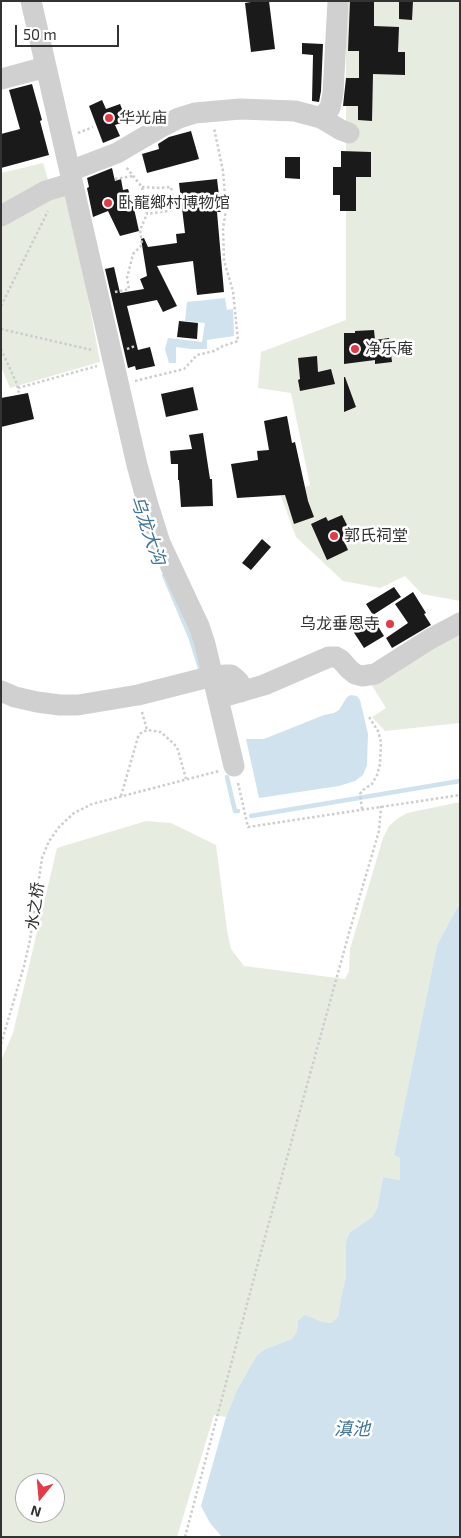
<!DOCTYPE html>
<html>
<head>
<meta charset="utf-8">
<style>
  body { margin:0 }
  #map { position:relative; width:461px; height:1538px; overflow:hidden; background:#fff; font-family:"Exo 2",sans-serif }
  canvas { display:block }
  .frame { position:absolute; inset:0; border:2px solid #333; pointer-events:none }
  .north { position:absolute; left:15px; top:1473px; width:50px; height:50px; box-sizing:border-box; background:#fff; border:1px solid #adadad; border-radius:50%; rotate:197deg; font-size:14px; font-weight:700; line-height:20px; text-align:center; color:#333 }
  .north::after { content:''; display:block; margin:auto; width:18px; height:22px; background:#e63946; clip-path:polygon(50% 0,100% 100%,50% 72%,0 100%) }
  .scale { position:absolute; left:15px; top:25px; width:104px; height:22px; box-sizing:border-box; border:2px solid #333; border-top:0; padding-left:6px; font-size:15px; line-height:18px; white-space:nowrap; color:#333; -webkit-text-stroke:4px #fff; paint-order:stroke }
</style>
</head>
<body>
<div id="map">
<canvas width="461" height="1538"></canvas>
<div class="frame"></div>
<div class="north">N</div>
<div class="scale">50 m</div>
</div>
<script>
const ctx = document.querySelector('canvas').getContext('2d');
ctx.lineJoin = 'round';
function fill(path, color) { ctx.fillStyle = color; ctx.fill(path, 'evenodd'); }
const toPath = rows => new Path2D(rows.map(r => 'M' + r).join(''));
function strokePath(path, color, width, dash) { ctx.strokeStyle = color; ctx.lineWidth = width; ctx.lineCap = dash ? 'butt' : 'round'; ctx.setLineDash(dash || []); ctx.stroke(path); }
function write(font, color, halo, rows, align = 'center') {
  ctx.font = font + ' "Exo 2","Noto Sans SC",sans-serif'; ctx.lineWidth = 5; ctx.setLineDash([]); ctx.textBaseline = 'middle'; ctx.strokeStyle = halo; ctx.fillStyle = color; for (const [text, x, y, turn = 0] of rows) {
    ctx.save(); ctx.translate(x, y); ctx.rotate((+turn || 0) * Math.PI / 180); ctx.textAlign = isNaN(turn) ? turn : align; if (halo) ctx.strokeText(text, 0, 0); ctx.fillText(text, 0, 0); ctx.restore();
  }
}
const green = toPath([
  [346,1,460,1,460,601,422,594,405,576,380,588,343,581,296,537,281,496,310,485,291,393,258,388,261,352,346,320],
  [43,163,50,186,1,211,1,173],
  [68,189,100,362,10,388,1,367,1,221],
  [460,625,460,723,385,731,372,717,386,708,371,684],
  [460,802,460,905,457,908,437,945,394,1155,400,1158,400,1180,383,1177,377,1209,372,1217,349,1233,346,1242,346,1276,341,1297,338,1317,331,1323,298,1321,297,1331,292,1339,265,1349,257,1355,237,1390,226,1417,214,1415,177,1537,1,1537,1,1061,13,1033,57,848,146,821,171,823,216,845,227,930,231,949,244,966,345,979,349,971,350,949,383,838,389,826,397,819,407,813],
  [25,1483,55,1483,55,1513,25,1513]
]);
const water = toPath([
  [225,298,227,310,233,309,234,336,207,340,207,349,191,349,176,347,176,363,169,363,165,349,168,338,202,342,205,323,185,321,187,302],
  [351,695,357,696,360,700,368,734,367,765,363,775,355,781,339,786,259,798,246,739,264,739,324,715,334,713,339,710,347,697],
  [460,905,460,1537,312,1537,310,1536,308,1537,222,1537,210,1523,201,1506,226,1417,237,1390,257,1355,265,1349,292,1339,297,1331,298,1321,305,1315,322,1322,331,1323,338,1317,341,1297,346,1276,346,1242,349,1233,372,1217,377,1209,383,1177,400,1180,400,1158,394,1155,437,945,457,908]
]);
const stream = toPath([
  [164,575,191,639,201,671],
  [227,777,235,811,238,811],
  [251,816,460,781]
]);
const building = toPath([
  [257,1,269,1,275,49,251,52,245,3],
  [350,1,374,1,374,26,399,27,398,52,405,52,405,75,373,74,372,121,358,120,358,106,343,106,346,78,359,78,359,51,348,51],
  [399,1,413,1,412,20,399,19],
  [302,43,323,44,321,91,319,102,312,101,313,55,302,54],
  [32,84,42,120,40,121,49,155,1,168,1,134,20,129,9,90],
  [102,100,106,109,120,104,127,121,115,125,120,136,103,143,89,106],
  [191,131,199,159,147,173,142,154,159,149,158,144,169,137],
  [341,151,371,152,371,177,356,177,356,211,340,211,340,195,333,195,333,167,341,167],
  [285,157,300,157,300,179,285,178],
  [112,168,115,181,121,179,123,190,128,189,130,195,131,195,139,231,120,236,108,211,93,217,87,188,89,187,87,178],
  [217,179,221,212,217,212,224,292,197,295,193,261,157,266,177,306,163,312,157,300,127,306,138,350,150,347,155,366,136,370,135,366,128,368,105,269,114,267,120,293,144,289,140,279,147,276,141,239,144,238,148,247,177,243,176,234,185,233,179,183],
  [179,321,198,323,197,339,177,337],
  [374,330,375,340,389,338,392,362,375,364,375,360,344,364,344,333,355,333,355,331],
  [317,356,318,372,331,369,335,384,300,391,298,380,300,379,298,358],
  [344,377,345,377,356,407,344,412],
  [193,387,198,410,166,417,161,394],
  [28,393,34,419,1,427,1,398],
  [287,416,292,443,295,442,308,501,314,517,294,524,285,495,237,498,231,464,258,460,257,451,269,450,264,421],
  [203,433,210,479,212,479,213,506,181,507,179,480,178,480,178,464,171,464,170,451,192,449,189,435],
  [342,515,353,537,344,541,348,550,327,560,311,524,326,517,328,521],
  [262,539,271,547,251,570,242,563],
  [394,587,401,597,373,615,366,604],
  [413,592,426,613,424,614,431,625,392,648,386,638,408,623,395,604],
  [371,615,384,636,364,648,351,628]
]);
const path = toPath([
  [78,133,93,127],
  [115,179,133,176],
  [142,187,160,188,171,187,175,210,147,214],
  [115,292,129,289,127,278,133,254,142,245,140,230,147,214,142,187,126,167],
  [1,306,48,211],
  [1,329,92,350],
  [1,349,17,384,19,394],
  [127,349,135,346],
  [135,381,184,369,197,355,214,351,223,346,238,341,233,291,224,261,223,228,226,210,223,171,214,128],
  [18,388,97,366],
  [142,712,147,730],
  [238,783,248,827,460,795],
  [121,796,138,737,141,733,147,730,161,732,176,746,178,750,186,779],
  [362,809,360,794,363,790,372,784,377,775,380,764,381,742,378,731,369,717],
  [1,1044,24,966,30,940,42,858,49,841,60,826,74,813,92,804,219,771],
  [185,1537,262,1248,349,933,379,831,381,806]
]);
const minor = toPath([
  [31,1,137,465,148,505,160,543,199,626,205,644,234,766],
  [1,79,46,67],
  [321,118,330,108,333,93,338,1],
  [70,171,117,153,163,126,179,118,195,113,240,109,295,111,321,118,341,130,349,133],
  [1,216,46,191,72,183],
  [1,691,15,697,37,702,60,705,78,705,138,695,213,676,226,675,231,675,236,679,239,682,241,692],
  [219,698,264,685,329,657,336,657,341,660,349,669,355,674,362,676,375,674,430,639,460,623]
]);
const markers = [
  [109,118,5,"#e63946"],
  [108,203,5,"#e63946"],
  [355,349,5,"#e63946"],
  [334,536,5,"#e63946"],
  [390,624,5,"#e63946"]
];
const poiNames = [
  ["华光庙",119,118],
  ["卧龍鄉村博物馆",118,203],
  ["净乐庵",365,349],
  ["郭氏祠堂",344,536],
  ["乌龙垂恩寺",380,624,"right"]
];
const streetNames = [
  ["水之桥",35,906,-82]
];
const waterNames = [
  ["乌龙大沟",148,530,71],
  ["滇池",352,1429]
];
fill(green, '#e6ecdf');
fill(water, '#cfe2ee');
strokePath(stream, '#cfe2ee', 4.5);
fill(building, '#1a1a1a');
strokePath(path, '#cdcdcd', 2.5, [2.5, 2.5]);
strokePath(minor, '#d0d0d0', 21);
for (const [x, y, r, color] of markers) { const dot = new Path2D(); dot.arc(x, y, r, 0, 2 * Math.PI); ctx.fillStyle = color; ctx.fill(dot); strokePath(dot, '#fff', 2); }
write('16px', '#333', '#fff', poiNames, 'left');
write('16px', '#333', '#fff', streetNames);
write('italic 18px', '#3f7597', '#fff', waterNames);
</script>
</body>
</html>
